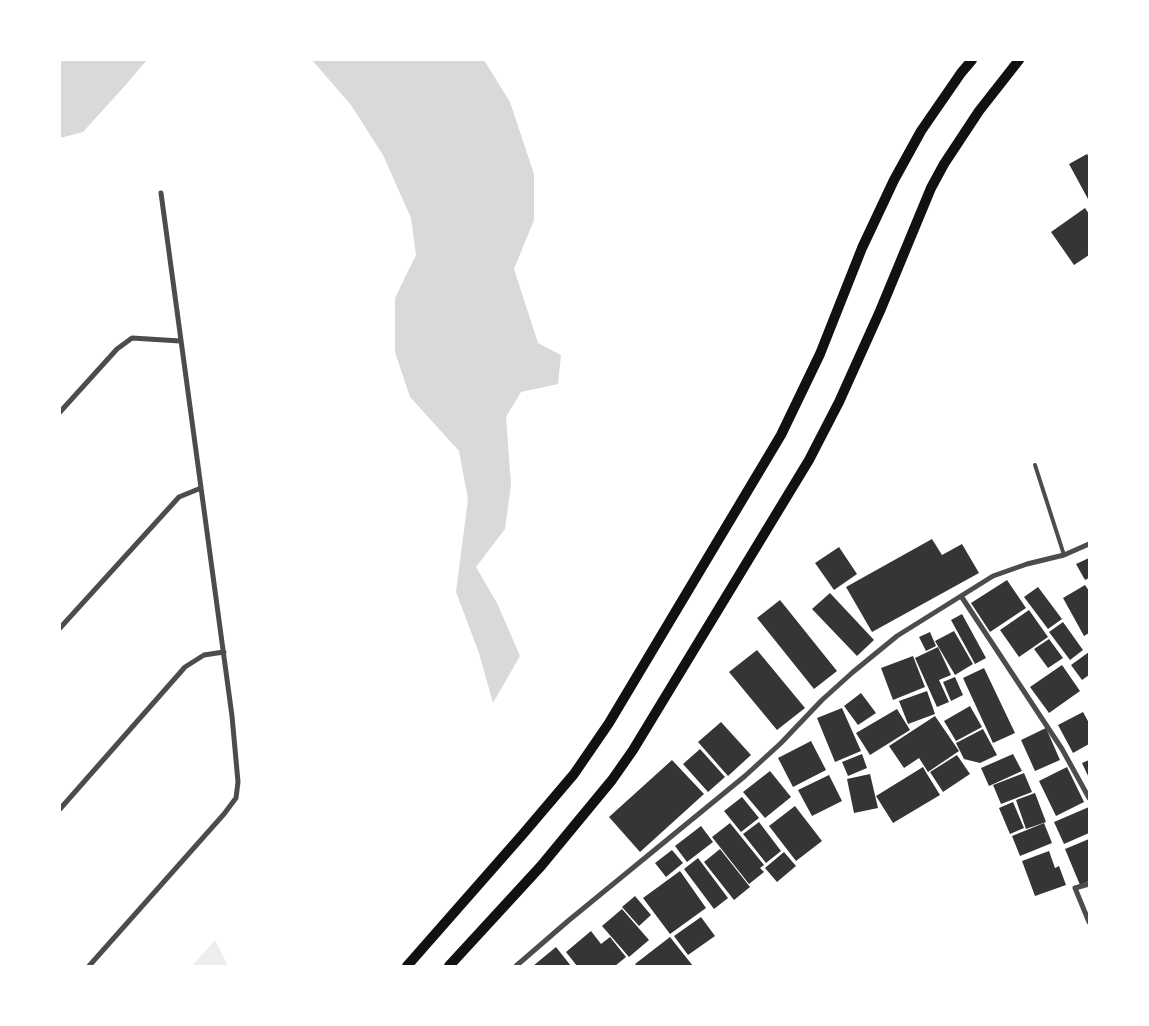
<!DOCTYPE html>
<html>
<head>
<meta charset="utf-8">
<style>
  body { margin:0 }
  #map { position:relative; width:1149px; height:1026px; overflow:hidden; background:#fff; font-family:"Crimson Pro",serif }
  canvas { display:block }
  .frame { position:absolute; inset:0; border:61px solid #fff; pointer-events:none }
</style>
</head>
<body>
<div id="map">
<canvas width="1149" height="1026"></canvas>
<div class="frame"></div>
</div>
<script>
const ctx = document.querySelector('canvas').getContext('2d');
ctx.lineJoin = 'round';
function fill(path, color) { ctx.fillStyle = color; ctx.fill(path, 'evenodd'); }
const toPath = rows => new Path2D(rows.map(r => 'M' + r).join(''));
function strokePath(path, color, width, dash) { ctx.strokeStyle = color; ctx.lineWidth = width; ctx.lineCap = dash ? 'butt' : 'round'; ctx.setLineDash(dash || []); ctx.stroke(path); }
const green = toPath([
  [215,940,228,966,192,966]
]);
const water = toPath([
  [60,60,147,60,123,88,83,132,60,138],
  [312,60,484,60,510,102,534,174,534,220,514,269,538,343,561,355,558,384,521,392,506,417,511,485,505,529,476,567,497,603,520,656,493,703,479,653,456,592,468,499,459,451,410,397,395,352,395,298,416,255,411,218,383,155,351,105]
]);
const building = toPath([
  [1087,154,1089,157,1088,199,1069,164],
  [1085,208,1089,214,1089,255,1074,265,1051,232],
  [932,539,942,555,962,544,979,573,872,632,846,587],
  [839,547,857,574,834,590,815,563],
  [1089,558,1089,578,1085,580,1076,564],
  [1007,580,1026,608,990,632,971,603],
  [1085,585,1089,591,1089,633,1084,636,1063,598],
  [1038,587,1062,619,1048,629,1024,597],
  [830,593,874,640,857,656,812,609],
  [780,600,837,671,814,689,757,618],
  [1029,610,1048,637,1019,657,1000,630],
  [962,614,986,658,975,664,951,620],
  [1063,622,1083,650,1070,660,1049,632],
  [954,631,973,664,955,675,935,641],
  [930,632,936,646,926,651,919,637],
  [1049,639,1063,658,1048,668,1034,649],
  [938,647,951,675,939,680,949,702,937,707,915,658],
  [757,650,805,708,777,730,729,672],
  [1089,652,1089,675,1082,680,1071,665],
  [913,656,925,687,893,700,881,668],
  [1062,665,1080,691,1049,713,1030,687],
  [984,668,1015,733,993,743,963,678],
  [955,677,963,695,951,701,943,682],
  [927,691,935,714,908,724,899,701],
  [861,693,876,713,858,725,844,706],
  [970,706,982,727,956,741,944,721],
  [842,708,861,751,835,762,817,718],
  [897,709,910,730,870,755,856,733],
  [1083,712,1089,723,1089,744,1073,753,1058,725],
  [935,716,959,751,928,772,919,758,904,768,889,746],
  [721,722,751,755,728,776,698,742],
  [1046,728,1060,760,1035,771,1021,740],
  [983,729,997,755,980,763,964,759,956,743],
  [811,741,826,770,793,787,778,758],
  [700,749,725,777,708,792,683,764],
  [862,754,867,768,848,776,842,762],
  [1013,754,1022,771,989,786,981,768],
  [957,755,970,774,943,792,930,772],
  [672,760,704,794,640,852,609,817],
  [1089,760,1089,778,1082,763],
  [923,767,927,774,925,775,927,774,940,795,893,823,876,796],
  [1067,767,1084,802,1056,816,1039,781],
  [770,771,791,797,765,818,743,792],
  [1024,773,1032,792,1001,804,993,785],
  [870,774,878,808,854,813,847,779],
  [829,775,842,801,812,816,798,790],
  [1035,793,1046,822,1026,829,1016,800],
  [742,797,759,818,741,832,724,811],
  [1013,802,1024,828,1010,834,999,808],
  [795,806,822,841,796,861,769,826],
  [1089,807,1089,833,1064,844,1054,822],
  [759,822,781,851,766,863,743,834],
  [730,823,764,865,760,868,764,872,749,884,712,837],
  [1044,823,1052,843,1020,856,1012,836],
  [701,826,713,842,687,862,675,846],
  [1089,839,1089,881,1080,885,1065,849],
  [720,849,750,887,734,900,704,862],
  [672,850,683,863,666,877,655,863],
  [1049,851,1055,868,1059,866,1066,885,1035,896,1022,861],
  [784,852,796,866,777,882,765,868],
  [698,858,728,898,714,909,684,869],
  [680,871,706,908,670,934,643,898],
  [635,896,651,915,639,926,622,907],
  [622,909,649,940,629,957,602,926],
  [701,917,715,936,688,955,674,936],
  [591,931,601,944,610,937,626,957,615,966,577,966,566,952],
  [670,937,693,966,637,966,635,964],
  [556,947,571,966,533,966]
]);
const service = toPath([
  [1035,465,1064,555]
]);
const minor = toPath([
  [60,412,117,349,132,338,180,341],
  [961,596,1062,749,1089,798],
  [60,628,179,497,201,488],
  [60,809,185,667,204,655,224,652],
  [1089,884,1075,888,1089,922],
  [89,966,224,814,236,798,238,782,232,716,161,193],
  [516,966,568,921,745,776,781,743,822,700,853,672,897,636,993,576,1027,564,1064,555,1089,544]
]);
const secondary = toPath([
  [407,966,523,834,574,774,609,723,781,435,820,354,862,248,894,180,921,131,961,73,972,60],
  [449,966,541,866,612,780,633,750,809,460,839,402,880,311,931,188,944,164,979,111,1019,60]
]);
fill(green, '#eee');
fill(water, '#d9d9d9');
fill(building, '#353535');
strokePath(service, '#4c4c4c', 4);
strokePath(minor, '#4c4c4c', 5);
strokePath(secondary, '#111', 10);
</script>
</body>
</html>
